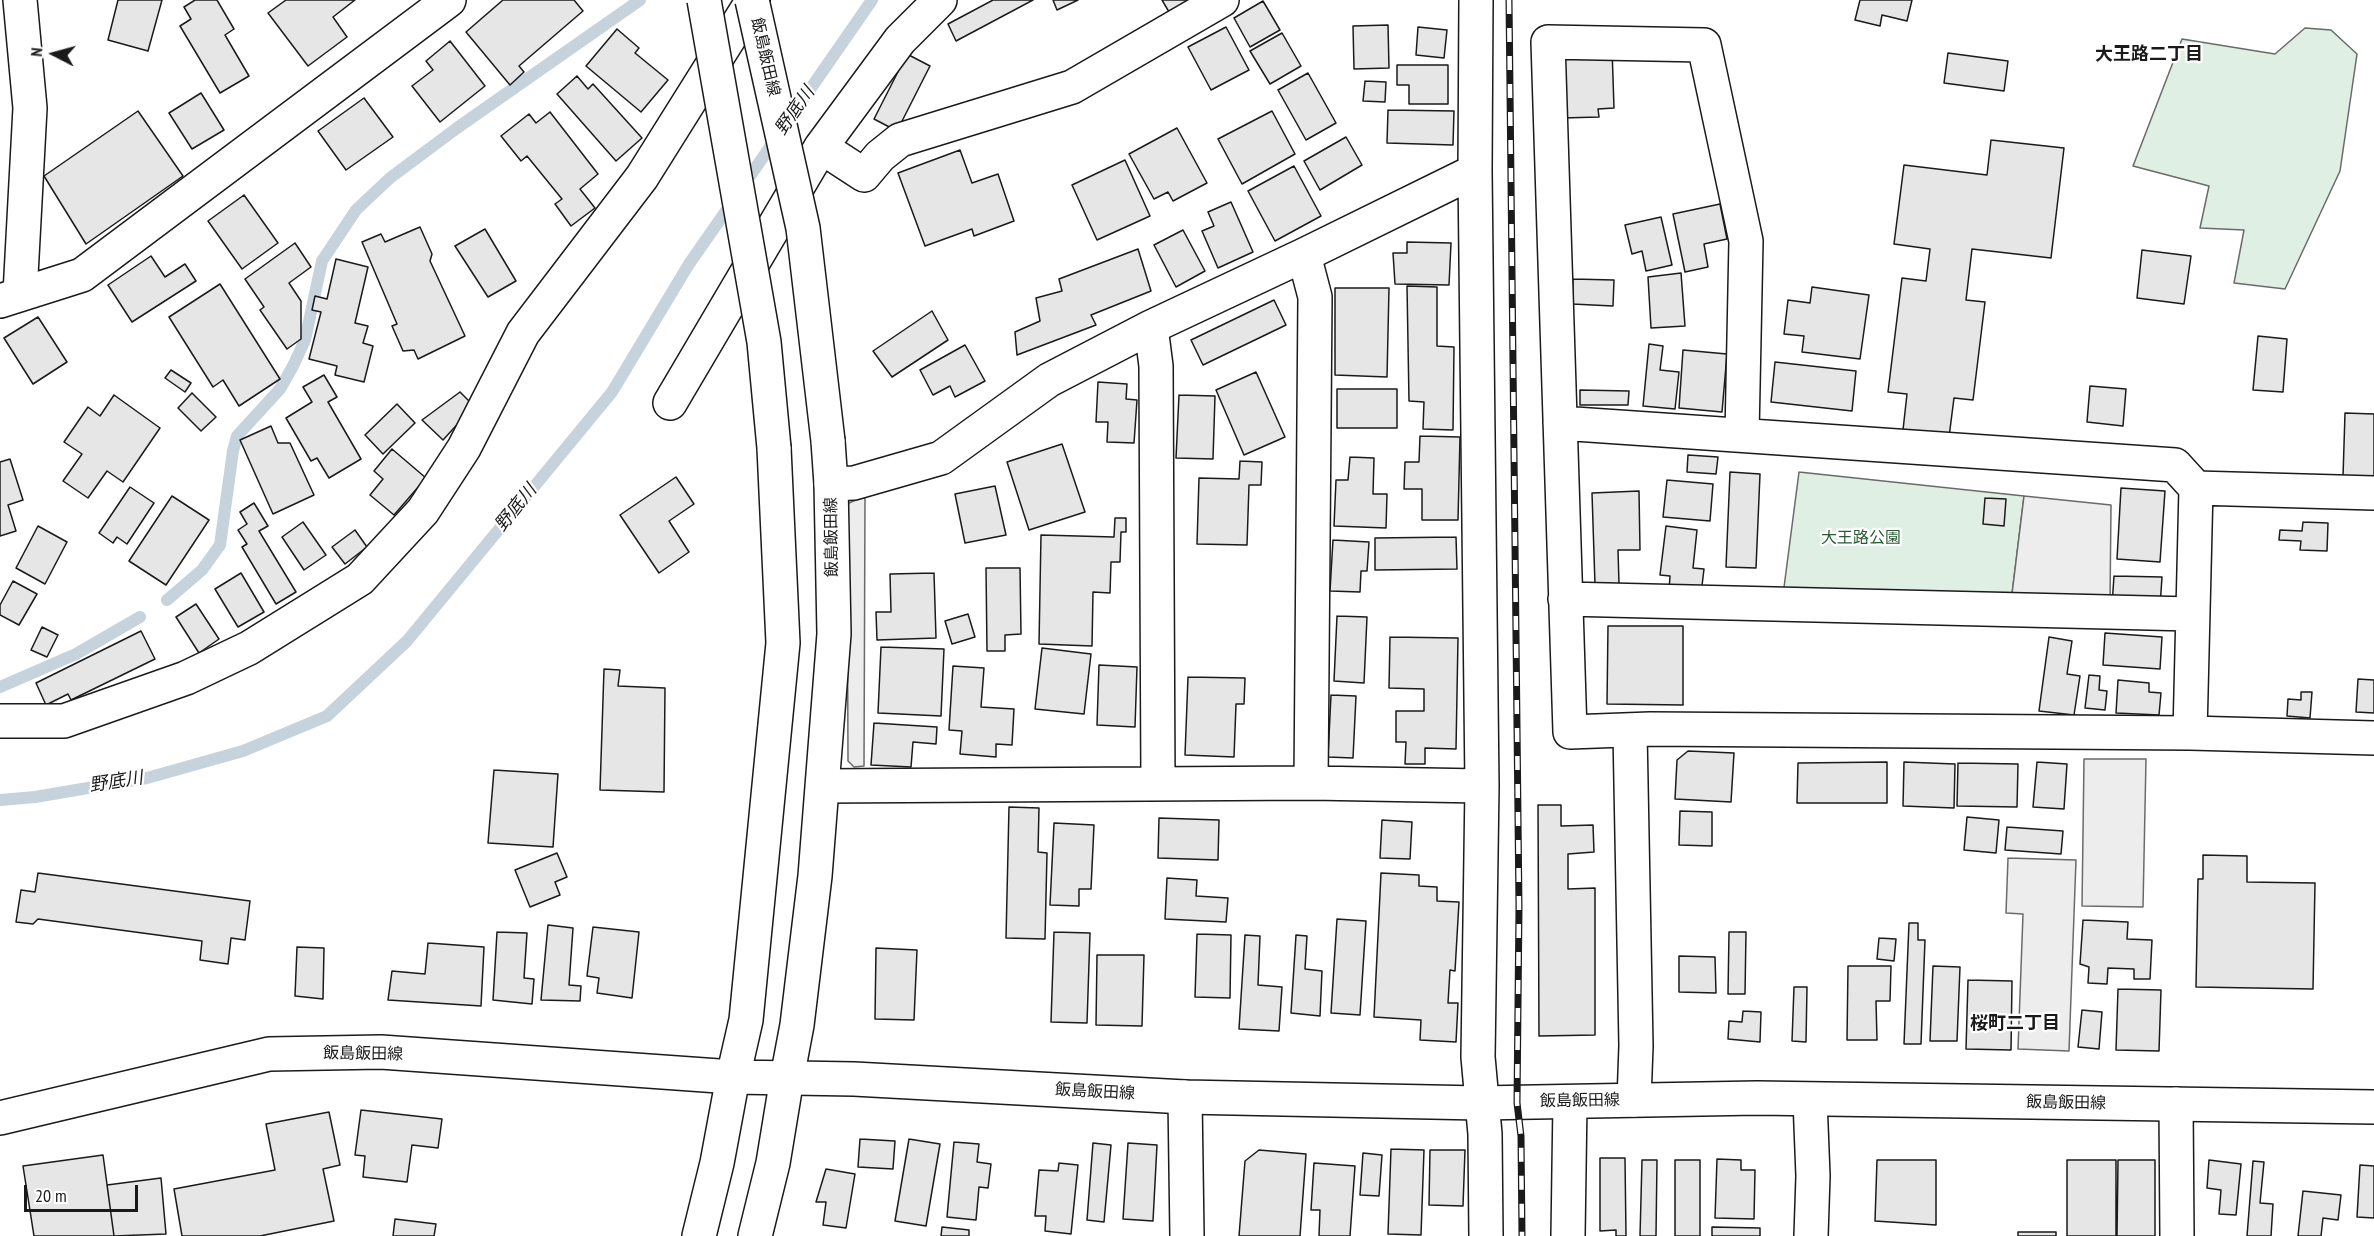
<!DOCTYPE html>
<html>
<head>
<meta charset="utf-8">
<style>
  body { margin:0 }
  #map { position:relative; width:2374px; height:1236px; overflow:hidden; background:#fff; font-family:"PT Sans Narrow",sans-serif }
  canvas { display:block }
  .north { position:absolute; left:24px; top:24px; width:60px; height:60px; -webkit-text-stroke:4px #fff; paint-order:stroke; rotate:276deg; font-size:16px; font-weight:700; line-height:24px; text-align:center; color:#1a1a1a }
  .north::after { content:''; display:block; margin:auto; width:21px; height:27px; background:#1a1a1a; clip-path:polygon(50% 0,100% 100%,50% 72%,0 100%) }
  .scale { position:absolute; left:24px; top:1185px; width:114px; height:27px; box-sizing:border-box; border:3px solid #1a1a1a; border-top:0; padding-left:8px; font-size:18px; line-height:21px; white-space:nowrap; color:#1a1a1a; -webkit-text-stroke:4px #fff; paint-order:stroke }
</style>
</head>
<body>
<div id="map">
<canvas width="2374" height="1236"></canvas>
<div class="north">N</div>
<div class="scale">20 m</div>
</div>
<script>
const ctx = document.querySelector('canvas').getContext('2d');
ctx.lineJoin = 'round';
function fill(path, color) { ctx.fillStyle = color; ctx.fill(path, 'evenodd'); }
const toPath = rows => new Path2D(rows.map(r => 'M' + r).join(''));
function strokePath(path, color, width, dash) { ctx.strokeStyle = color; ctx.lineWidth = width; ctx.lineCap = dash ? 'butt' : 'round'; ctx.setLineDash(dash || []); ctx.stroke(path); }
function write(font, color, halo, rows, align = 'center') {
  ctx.font = font + ' "PT Sans Narrow","Noto Sans JP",sans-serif'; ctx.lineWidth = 4.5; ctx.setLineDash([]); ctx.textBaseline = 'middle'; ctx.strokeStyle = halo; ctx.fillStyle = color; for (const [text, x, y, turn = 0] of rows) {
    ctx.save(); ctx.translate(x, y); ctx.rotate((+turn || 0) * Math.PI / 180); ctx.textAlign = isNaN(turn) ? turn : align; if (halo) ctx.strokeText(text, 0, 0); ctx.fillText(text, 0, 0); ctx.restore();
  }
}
const green = toPath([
  [2305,28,2331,30,2357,54,2340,171,2285,289,2234,283,2244,230,2200,228,2209,186,2133,166,2182,39,2275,54,2305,28],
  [1799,472,2024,496,2011,602,1783,595,1799,472]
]);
const parking = toPath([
  [865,496,864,766,854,767,848,761,847,509,849,503,865,496],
  [2024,496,2111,505,2110,604,2011,602,2024,496],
  [2084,759,2146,759,2143,907,2082,906,2084,759],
  [2008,858,2076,860,2069,1051,2018,1049,2023,914,2006,913,2008,858]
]);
const stream = toPath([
  [743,186,872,0],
  [167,600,202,570,220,545,233,451,237,436,280,389,293,366,305,340,322,261,356,210,390,178,457,128,640,0],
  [0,687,76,654,140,617],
  [0,800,35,797,147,778,243,751,327,716,407,641,612,392,689,264,733,201]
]);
const building = toPath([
  [118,0,162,0,148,51,108,40,118,0],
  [195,0,217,0,234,29,225,35,249,76,220,93,180,26,191,19,184,7,195,0],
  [286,0,355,0,333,17,347,37,308,66,268,13,286,0],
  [503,0,574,0,583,11,519,66,524,72,510,85,466,32,503,0],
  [993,0,1033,0,956,41,948,24,993,0],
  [1053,0,1078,0,1057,10,1053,0],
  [1162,0,1203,0,1172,17,1162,0],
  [1860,0,1912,0,1907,21,1882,15,1880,26,1855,20,1860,0],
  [1263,1,1280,30,1250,47,1234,18,1263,1],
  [1388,25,1389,68,1354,69,1353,26,1388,25],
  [1226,27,1249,70,1211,90,1188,47,1226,27],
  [1418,27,1447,30,1444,58,1416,55,1418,27],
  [617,29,639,48,635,53,668,80,641,112,586,66,617,29],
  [1282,33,1301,66,1270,84,1250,51,1282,33],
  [450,41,485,86,440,122,412,86,433,70,426,61,450,41],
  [1612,48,1614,108,1598,109,1599,117,1562,118,1560,49,1612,48],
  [1948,53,2008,61,2004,91,1944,83,1948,53],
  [907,54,930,66,897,131,874,119,907,54],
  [1397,65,1448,65,1448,104,1409,104,1409,85,1397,85,1397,65],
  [1308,73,1336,123,1306,140,1278,90,1308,73],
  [577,76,588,89,593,84,642,138,616,161,557,94,577,76],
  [1365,81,1386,82,1385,102,1363,101,1365,81],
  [201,93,224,130,192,149,169,113,201,93],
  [364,98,393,137,346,170,318,131,364,98],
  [1388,110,1454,111,1453,145,1387,143,1388,110],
  [138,111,183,176,86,244,44,176,138,111],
  [1272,111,1295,154,1242,184,1218,139,1272,111],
  [550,112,598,174,580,189,595,208,571,226,555,204,562,199,527,156,521,161,501,136,529,114,536,123,550,112],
  [1177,128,1207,183,1173,201,1168,192,1154,199,1129,154,1177,128],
  [1346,137,1362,165,1320,190,1304,161,1346,137],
  [1991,140,2064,148,2051,258,1972,249,1966,300,1985,302,1973,400,1954,398,1948,445,1902,439,1907,394,1888,392,1902,278,1926,281,1930,249,1894,244,1904,165,1987,175,1991,140],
  [960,150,972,183,998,174,1014,221,974,236,972,229,925,246,898,173,960,150],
  [1125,160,1150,216,1097,240,1072,185,1125,160],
  [1294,166,1321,216,1275,241,1248,191,1294,166],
  [244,195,278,243,242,269,208,221,244,195],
  [1231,202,1253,252,1218,268,1202,231,1214,226,1208,212,1231,202],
  [1720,204,1727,239,1704,244,1708,267,1685,272,1673,214,1720,204],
  [1661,217,1672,265,1646,271,1642,251,1632,254,1625,225,1661,217],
  [420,227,432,254,430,261,465,336,418,359,414,350,403,351,392,326,397,324,362,242,381,234,385,242,420,227],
  [485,229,516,281,488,297,455,246,485,229],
  [1183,230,1205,271,1176,287,1154,245,1183,230],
  [1407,242,1451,243,1449,285,1395,284,1393,253,1407,253,1407,242],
  [295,243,311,267,289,283,301,301,301,339,287,349,260,310,264,307,245,279,295,243],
  [1138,249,1151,291,1091,315,1096,325,1017,355,1015,332,1040,321,1036,298,1062,291,1059,279,1138,249],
  [2142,250,2191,256,2184,304,2137,298,2142,250],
  [151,256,165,277,185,264,196,281,132,322,108,285,151,256],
  [336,259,368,267,355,323,368,326,363,343,373,346,364,382,335,375,337,366,309,359,321,312,312,310,315,296,327,299,336,259],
  [1681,273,1685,326,1651,328,1648,277,1681,273],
  [1573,279,1614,280,1613,306,1572,304,1573,279],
  [220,284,280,379,239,406,223,380,213,387,169,317,220,284],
  [1407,286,1437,287,1437,346,1454,347,1453,430,1423,429,1424,402,1409,401,1407,286],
  [1812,287,1869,295,1860,359,1802,352,1804,336,1784,334,1788,300,1810,303,1812,287],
  [1335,288,1389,288,1387,377,1335,375,1335,288],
  [1274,300,1286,325,1203,365,1191,340,1274,300],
  [932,311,948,340,892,377,873,351,932,311],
  [38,317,67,362,33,384,4,338,38,317],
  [2258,336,2287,339,2283,392,2253,390,2258,336],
  [1649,344,1663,346,1660,370,1679,372,1675,409,1643,406,1649,344],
  [965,345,985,381,955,397,950,386,933,395,920,370,965,345],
  [1683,350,1727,354,1722,412,1679,408,1683,350],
  [1775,362,1856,371,1852,411,1771,402,1775,362],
  [171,370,191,383,185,392,165,378,171,370],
  [1256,372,1285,437,1244,455,1216,390,1256,372],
  [324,375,337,397,328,402,361,459,329,478,317,458,311,461,286,418,312,402,303,387,324,375],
  [1098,382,1127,384,1126,399,1137,400,1134,443,1107,442,1108,422,1096,422,1098,382],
  [2090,386,2126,389,2123,426,2087,422,2090,386],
  [1337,389,1397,389,1397,428,1337,428,1337,389],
  [1580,390,1629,391,1628,405,1580,405,1580,390],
  [460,392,474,406,443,440,422,420,460,392],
  [192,393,216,417,201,431,178,408,192,393],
  [114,395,160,428,123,482,107,471,88,498,63,481,82,454,64,442,88,407,100,416,114,395],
  [1179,395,1215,396,1213,459,1176,458,1179,395],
  [397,404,415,423,383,454,365,435,397,404],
  [2345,413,2374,414,2374,479,2343,477,2345,413],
  [271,426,278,443,290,443,314,495,273,514,240,440,271,426],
  [1420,436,1460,437,1458,520,1422,520,1422,489,1404,489,1405,462,1419,462,1420,436],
  [1062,444,1085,512,1029,530,1007,462,1062,444],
  [392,449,426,478,394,515,370,495,383,479,374,471,392,449],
  [1688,455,1718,457,1716,474,1687,472,1688,455],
  [1350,457,1374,458,1373,494,1387,494,1386,528,1334,526,1336,480,1348,480,1350,457],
  [10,459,23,500,8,505,16,531,0,536,0,462,10,459],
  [1240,461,1262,462,1261,485,1249,485,1247,545,1197,544,1199,478,1239,479,1240,461],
  [1730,472,1760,474,1756,568,1726,567,1730,472],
  [676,477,694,504,669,521,689,552,659,573,620,515,676,477],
  [1667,480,1713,484,1710,521,1663,517,1667,480],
  [995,486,1006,535,965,543,955,494,995,486],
  [130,487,154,503,127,544,117,537,113,543,99,533,130,487],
  [2121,488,2165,491,2160,562,2117,559,2121,488],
  [1639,491,1640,550,1618,550,1619,584,1595,585,1592,493,1639,491],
  [172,496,209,520,166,585,129,561,172,496],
  [1985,498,2006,499,2004,526,1983,524,1985,498],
  [254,503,268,526,259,531,296,592,276,604,242,547,247,544,238,530,247,524,240,512,254,503],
  [1115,518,1126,518,1126,532,1121,532,1120,562,1111,562,1110,593,1093,592,1092,646,1039,644,1041,535,1114,537,1115,518],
  [303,522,326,555,304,570,282,537,303,522],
  [2303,522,2328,523,2327,551,2300,550,2301,541,2279,540,2280,530,2302,531,2303,522],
  [38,526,67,542,45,584,16,568,38,526],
  [1666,526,1697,530,1693,568,1704,569,1701,594,1669,590,1670,576,1660,575,1666,526],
  [355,530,367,547,345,564,332,547,355,530],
  [1456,537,1457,569,1375,570,1375,538,1456,537],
  [1333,540,1369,542,1367,571,1361,571,1360,592,1330,591,1333,540],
  [986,568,1020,568,1021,634,1005,635,1005,651,987,651,986,568],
  [241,573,264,612,238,627,215,589,241,573],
  [934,573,936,638,877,640,876,612,891,612,890,574,934,573],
  [2114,576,2162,577,2160,607,2112,605,2114,576],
  [13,581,37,594,19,625,0,615,0,605,13,581],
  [196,604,219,639,199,653,176,617,196,604],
  [968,614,975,637,952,644,945,621,968,614],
  [1337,616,1367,617,1364,683,1334,681,1337,616],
  [1608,626,1683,626,1683,705,1607,704,1608,626],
  [42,627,58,635,47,657,31,650,42,627],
  [141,631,155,659,71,700,68,694,46,705,36,683,141,631],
  [2105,633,2162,637,2160,669,2103,665,2105,633],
  [1390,637,1458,638,1456,749,1425,748,1425,764,1405,764,1406,742,1396,742,1396,711,1424,711,1424,689,1389,688,1390,637],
  [2049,637,2072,641,2067,674,2080,676,2074,715,2039,711,2049,637],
  [881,647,944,649,941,716,878,713,881,647],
  [1042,648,1091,654,1084,714,1035,709,1042,648],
  [1099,665,1137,667,1135,727,1097,725,1099,665],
  [953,666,984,668,981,707,1014,709,1012,745,996,744,996,757,960,754,962,731,949,730,953,666],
  [604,669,620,670,618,686,665,688,664,792,600,790,604,669],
  [2089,675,2100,676,2099,690,2107,691,2105,710,2085,708,2089,675],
  [1188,677,1245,678,1244,704,1236,704,1234,757,1185,755,1188,677],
  [2358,679,2374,680,2374,713,2356,712,2358,679],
  [2118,680,2149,683,2149,692,2161,693,2159,715,2116,713,2118,680],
  [2301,692,2312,692,2310,718,2287,716,2288,699,2301,700,2301,692],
  [1331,695,1356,696,1353,758,1328,757,1331,695],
  [874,723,937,727,936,744,913,742,911,767,871,765,874,723],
  [1688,751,1734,753,1731,802,1675,799,1677,760,1688,751],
  [1887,762,1887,803,1797,803,1798,763,1887,762],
  [1904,762,1955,764,1954,808,1903,806,1904,762],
  [2037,762,2067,764,2064,809,2033,807,2037,762],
  [1958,763,2018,764,2017,807,1957,806,1958,763],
  [494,770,558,774,553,847,488,843,494,770],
  [1538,805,1561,805,1561,826,1593,825,1594,852,1568,854,1568,889,1595,888,1595,1035,1539,1036,1538,805],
  [1009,807,1039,808,1038,852,1047,853,1045,939,1006,938,1009,807],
  [1680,811,1712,812,1712,846,1679,845,1680,811],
  [1967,817,1999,820,1996,853,1964,850,1967,817],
  [1159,818,1219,820,1218,860,1158,858,1159,818],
  [1382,820,1412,822,1410,859,1380,858,1382,820],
  [1054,823,1094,825,1091,889,1079,889,1079,906,1050,905,1054,823],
  [2007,827,2063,831,2061,854,2005,850,2007,827],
  [557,853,567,877,555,882,560,895,530,907,515,870,557,853],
  [2203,855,2247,856,2247,882,2315,883,2313,989,2196,987,2198,879,2203,879,2203,855],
  [38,873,250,901,245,940,231,938,228,964,200,960,202,941,38,919,33,924,16,922,21,890,35,892,38,873],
  [1381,873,1419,875,1419,886,1437,887,1437,901,1459,902,1455,971,1450,970,1448,1003,1458,1003,1456,1042,1420,1040,1421,1020,1374,1017,1381,873],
  [1167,878,1197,880,1196,896,1228,898,1226,922,1165,919,1167,878],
  [1337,919,1366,921,1360,1015,1331,1013,1337,919],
  [2083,920,2128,922,2127,939,2152,940,2150,979,2134,979,2134,969,2108,968,2107,984,2088,983,2089,967,2080,964,2083,920],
  [1909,923,1918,923,1918,940,1925,940,1921,1044,1904,1044,1909,923],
  [548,925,573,928,569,985,581,986,580,1001,541,1000,548,925],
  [593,927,639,932,632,998,597,993,599,978,587,976,593,927],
  [497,932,527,933,524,978,534,979,532,1004,493,1000,497,932],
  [1054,932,1090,933,1087,1023,1051,1022,1054,932],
  [1729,932,1746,932,1745,994,1728,994,1729,932],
  [1197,934,1231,935,1230,998,1195,997,1197,934],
  [1245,935,1260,936,1258,985,1282,987,1279,1031,1239,1029,1245,935],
  [1296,935,1307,936,1305,969,1322,971,1320,1016,1291,1013,1296,935],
  [1879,938,1896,939,1894,961,1877,959,1879,938],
  [428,943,484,947,481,1006,388,1000,392,971,425,974,428,943],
  [297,947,324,948,323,999,295,996,297,947],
  [876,948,917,950,914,1020,875,1019,876,948],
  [1097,955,1144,955,1142,1026,1096,1025,1097,955],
  [1679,956,1715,957,1716,993,1679,992,1679,956],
  [1848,966,1891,966,1890,1001,1876,1001,1877,1040,1847,1040,1848,966],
  [1933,966,1960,967,1957,1041,1930,1041,1933,966],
  [1968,980,2012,981,2011,1050,1966,1049,1968,980],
  [1794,987,1807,987,1806,1042,1792,1041,1794,987],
  [2118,989,2161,990,2159,1051,2116,1050,2118,989],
  [2082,1010,2102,1012,2099,1049,2078,1047,2082,1010],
  [1743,1011,1761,1012,1760,1042,1728,1039,1729,1021,1742,1022,1743,1011],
  [361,1110,442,1119,438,1148,412,1145,407,1182,363,1177,365,1156,355,1155,361,1110],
  [329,1112,340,1165,323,1169,334,1221,260,1236,182,1236,174,1189,275,1170,266,1124,329,1112],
  [860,1139,895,1141,893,1169,858,1167,860,1139],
  [909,1139,940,1144,926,1226,895,1221,909,1139],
  [954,1142,979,1144,977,1162,991,1164,988,1188,979,1187,976,1220,947,1217,954,1142],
  [1093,1143,1111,1145,1104,1222,1087,1220,1093,1143],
  [1128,1143,1157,1145,1153,1221,1123,1219,1128,1143],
  [1391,1149,1424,1150,1421,1235,1388,1234,1391,1149],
  [1259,1150,1306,1154,1300,1236,1239,1236,1245,1161,1259,1150],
  [1430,1150,1465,1150,1463,1206,1429,1205,1430,1150],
  [1363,1153,1382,1155,1379,1196,1360,1195,1363,1153],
  [103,1155,114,1236,34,1236,23,1166,103,1155],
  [1600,1158,1625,1158,1626,1236,1616,1236,1616,1230,1600,1231,1600,1158],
  [1717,1159,1741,1160,1741,1170,1755,1170,1754,1219,1715,1218,1717,1159],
  [1642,1160,1657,1160,1656,1236,1640,1236,1642,1160],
  [1675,1160,1700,1160,1700,1236,1675,1236,1675,1160],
  [1877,1160,1936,1160,1936,1225,1875,1221,1877,1160],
  [2067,1160,2116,1160,2116,1236,2067,1236,2067,1160],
  [2118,1160,2155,1160,2155,1236,2117,1236,2118,1160],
  [2209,1160,2241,1164,2236,1215,2219,1214,2221,1190,2207,1188,2209,1160],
  [2253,1161,2264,1162,2260,1203,2273,1204,2271,1236,2247,1236,2253,1161],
  [1059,1163,1078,1165,1071,1234,1045,1231,1046,1216,1035,1216,1039,1170,1058,1171,1059,1163],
  [1314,1163,1355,1166,1350,1236,1319,1236,1320,1210,1311,1210,1314,1163],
  [2360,1165,2374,1166,2374,1218,2357,1217,2360,1165],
  [826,1169,855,1174,846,1228,823,1225,826,1202,816,1202,826,1169],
  [161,1178,166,1234,114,1236,107,1185,161,1178],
  [2303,1191,2341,1195,2338,1220,2323,1218,2321,1236,2298,1236,2303,1191],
  [395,1219,436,1224,434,1236,393,1236,395,1219],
  [942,1227,969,1230,969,1236,941,1236,942,1227],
  [1712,1227,1760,1228,1760,1236,1712,1236,1712,1227],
  [2018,1232,2056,1232,2056,1236,2018,1236,2018,1232]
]);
const minor = toPath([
  [1476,0,1475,171,1482,786,1478,1057,1485,1134,1486,1236],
  [821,147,900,40,940,0],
  [1304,255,1315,297,1311,783],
  [20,294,30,108,20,0],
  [0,301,82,275,449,0],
  [1151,327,1156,366,1158,784],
  [670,403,821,147,864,175,880,156,900,140,1072,87,1222,0],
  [1560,423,2175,465,2196,488,2374,493],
  [1742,434,1746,241,1704,45,1548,42,1570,732,1650,729,2190,733,2374,738],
  [831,484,854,483,941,458,1049,380,1151,327,1304,255,1475,171],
  [1565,599,2191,614],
  [0,721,64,721,186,678,249,648,360,579,423,511,464,448,523,333,642,177,753,0],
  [1630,731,1636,1046,1634,1100],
  [2190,733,2196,488],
  [823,786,1311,783,1482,786],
  [1185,1097,1187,1236],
  [2176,1104,2177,1236],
  [1568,1236,1570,1102]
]);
const tertiary = toPath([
  [1810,1100,1813,1176,1811,1236],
  [699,1236,717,1163,733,1077],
  [755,1236,773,1163,787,1078]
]);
const primary = toPath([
  [733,1077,746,1020,783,643,774,448],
  [787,1078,797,1025,815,876,834,634,831,484,828,441],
  [0,1118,269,1054,381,1052,733,1077,854,1079,1185,1097,1480,1103,1757,1098,2374,1107]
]);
const rail = toPath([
  [1509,0,1519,907,1517,1103,1521,1136,1522,1236]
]);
const primaryBridge = toPath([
  [704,0,764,342,774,448],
  [752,0,803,228,828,441]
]);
const streetNames = [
  ["飯島飯田線",765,57,77],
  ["飯島飯田線",832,537,-91],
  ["飯島飯田線",363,1054,1],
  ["飯島飯田線",1095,1092,3],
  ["飯島飯田線",1580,1101,-1],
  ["飯島飯田線",2066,1103,1]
];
const parkNames = [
  ["大王路公園",1861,538]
];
const neighbourhoodNames = [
  ["大王路二丁目",2149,55],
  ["桜町二丁目",2015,1024]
];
const waterNames = [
  ["野底川",795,111,-55],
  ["野底川",516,508,-51],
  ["野底川",116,782,-9]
];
fill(green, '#e0efe3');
strokePath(green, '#6a6a6a', 1.5);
fill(parking, '#ededed');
strokePath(parking, '#6a6a6a', 1.5);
strokePath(stream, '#c6d2dc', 12);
fill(building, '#e6e6e6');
strokePath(building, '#1a1a1a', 1.5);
strokePath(minor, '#1a1a1a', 36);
strokePath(tertiary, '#1a1a1a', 36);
strokePath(primary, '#1a1a1a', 36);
strokePath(minor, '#fff', 33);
strokePath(tertiary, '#fff', 33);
strokePath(primary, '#fff', 33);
strokePath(rail, '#1a1a1a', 7);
strokePath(rail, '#fff', 4.5, [14]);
strokePath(primaryBridge, '#1a1a1a', 36, []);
strokePath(primaryBridge, '#fff', 33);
write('16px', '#1a1a1a', '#fff', streetNames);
write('16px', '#2b5a34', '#fff', parkNames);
write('bold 18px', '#1a1a1a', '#fff', neighbourhoodNames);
write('italic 18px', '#1a1a1a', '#fff', waterNames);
</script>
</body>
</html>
